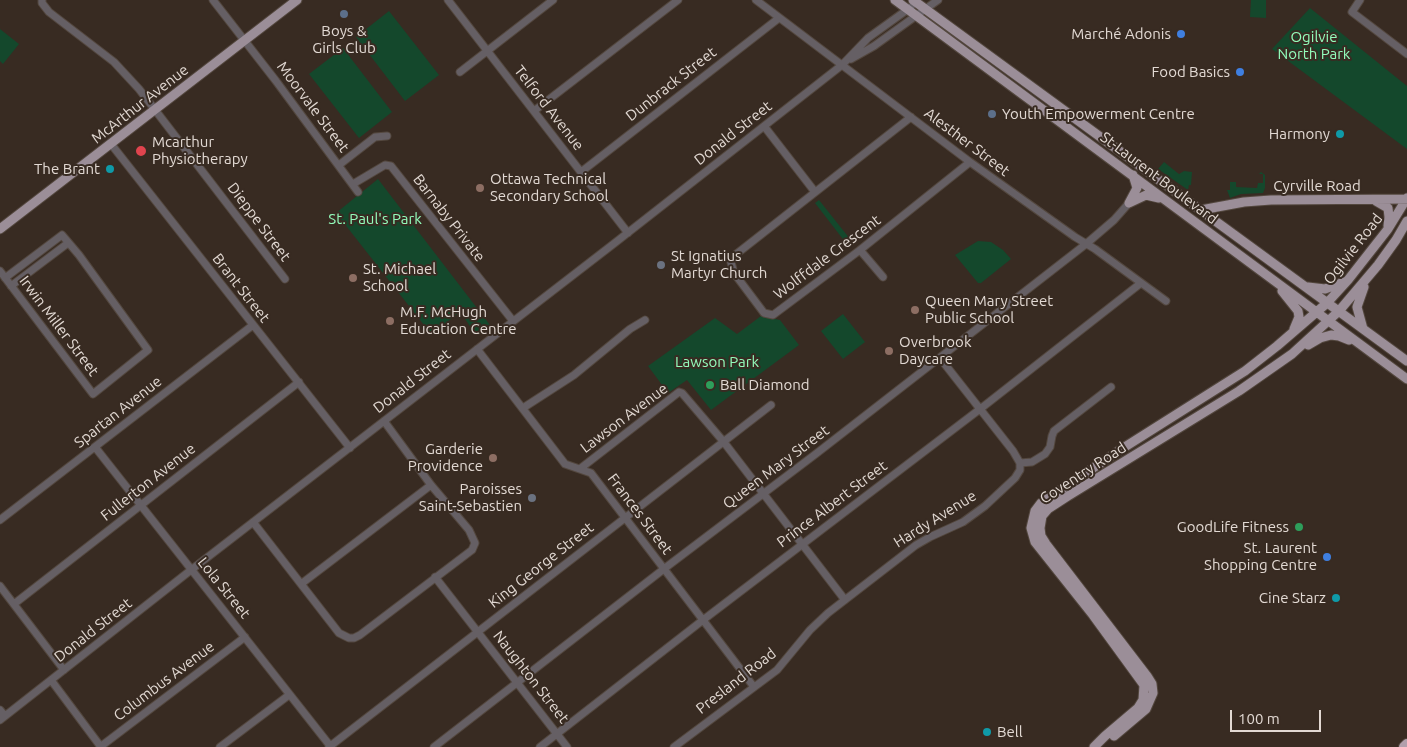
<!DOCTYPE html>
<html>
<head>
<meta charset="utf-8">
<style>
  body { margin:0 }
  #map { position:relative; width:1407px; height:747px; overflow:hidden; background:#382b22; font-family:Ubuntu,sans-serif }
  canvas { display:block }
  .scale { position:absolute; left:1230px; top:710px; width:91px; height:22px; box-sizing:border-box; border:2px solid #e2d9d3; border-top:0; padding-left:6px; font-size:15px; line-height:18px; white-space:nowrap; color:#e2d9d3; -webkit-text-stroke:4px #382b22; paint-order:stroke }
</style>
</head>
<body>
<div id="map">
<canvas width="1407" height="747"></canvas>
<div class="scale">100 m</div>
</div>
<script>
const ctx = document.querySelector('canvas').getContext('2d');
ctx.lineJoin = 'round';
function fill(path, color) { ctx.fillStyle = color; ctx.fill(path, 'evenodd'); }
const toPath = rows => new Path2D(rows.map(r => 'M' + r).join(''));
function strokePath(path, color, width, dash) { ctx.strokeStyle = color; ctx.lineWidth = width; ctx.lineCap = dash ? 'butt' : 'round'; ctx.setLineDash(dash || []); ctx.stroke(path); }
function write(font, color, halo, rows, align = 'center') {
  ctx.font = font + ' Ubuntu,sans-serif'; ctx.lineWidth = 4; ctx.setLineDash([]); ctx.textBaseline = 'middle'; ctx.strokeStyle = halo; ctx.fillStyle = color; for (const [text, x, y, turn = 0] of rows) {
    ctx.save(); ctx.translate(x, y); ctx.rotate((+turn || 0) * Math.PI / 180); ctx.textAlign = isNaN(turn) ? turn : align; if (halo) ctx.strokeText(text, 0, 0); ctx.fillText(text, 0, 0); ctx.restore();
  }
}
const green = toPath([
  [1251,0,1266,0,1266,18,1250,17],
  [1310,8,1407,86,1407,149,1272,49],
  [389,11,439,75,405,101,356,37],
  [0,29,19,44,3,64,0,61],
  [343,48,392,112,359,138,309,74],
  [1164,162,1179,174,1184,171,1192,172,1191,185,1189,185,1188,190,1158,169],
  [1261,172,1265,175,1265,188,1263,193,1241,194,1230,198,1227,190,1230,190,1230,182,1236,182,1236,187,1257,188,1258,183,1263,183,1263,174,1259,174],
  [378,179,490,325,477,336,460,312,431,334,336,213],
  [819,200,854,244,849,247,815,203],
  [978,241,991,242,1003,250,1011,259,981,283,978,283,955,255],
  [843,314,865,342,843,359,821,331],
  [761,316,780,320,799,345,711,410,687,380,668,393,648,366,715,318,737,334]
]);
const minor = toPath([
  [42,0,42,3,49,12,114,62,139,89,285,279],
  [213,0,276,81,358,192],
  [448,0,628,233],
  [756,0,970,162,1075,237,1095,249,1166,301],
  [1360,0,1352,12,1407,54],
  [851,59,874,46,938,0],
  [460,72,553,0],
  [534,111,678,0],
  [911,117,730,259,734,273,764,313,773,315,860,250,970,162],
  [764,126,815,192],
  [111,144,350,448],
  [339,165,375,137,387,136],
  [581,172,779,18],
  [353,184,385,165,391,166,513,321],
  [860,250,883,277],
  [0,271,93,394,148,350,79,255,62,235,5,278],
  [11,286,68,243],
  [477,349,565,464,591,473,754,687],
  [940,358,1013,451,1020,463],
  [523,408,574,375,630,329,645,320],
  [95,447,331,747],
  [1020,463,1032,462,1045,454,1050,447,1052,436,1054,431,1111,387],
  [581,468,679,392,682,393,723,441,845,600],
  [0,520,253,325],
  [253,522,339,633,349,638,354,638,360,635,472,550,475,543,469,530,431,485,384,421],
  [435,577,567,747],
  [301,584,431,485],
  [0,586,64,670],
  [14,604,299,382],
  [51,680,101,747],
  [0,710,5,716],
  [0,720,191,570,616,242,842,65,868,38,911,7],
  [100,747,245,637],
  [220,747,289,695],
  [329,747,771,405],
  [434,747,669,565,817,453,1086,244,1114,220,1129,203],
  [540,747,703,620,984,406,1141,283],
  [674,747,777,670,810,630,828,613,916,545,930,537,963,522,985,506,1015,478,1020,470,1020,463]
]);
const major = toPath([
  [895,0,1407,379],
  [913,0,1407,361],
  [1376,201,1388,208,1389,217,1388,226],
  [1129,203,1146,195,1159,198],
  [1129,203,1137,188,1133,175],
  [1201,210,1244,202,1271,200,1407,199],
  [0,229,297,0],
  [1308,287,1325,289,1344,282],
  [1282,291,1298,311,1299,317,1294,329],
  [1363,329,1357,307,1364,287],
  [1308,345,1320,338,1331,335,1339,336,1349,340],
  [1114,736,1146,709,1153,693,1152,684,1147,676,1046,544,1041,536,1040,528,1042,516,1048,509,1068,496,1239,391,1292,354,1339,311,1378,265,1396,240,1407,221],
  [1094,747,1105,736,1138,708,1143,700,1144,685,1093,615,1035,542,1031,528,1035,511,1041,503,1120,450,1245,371,1277,346,1327,303,1348,280,1388,229,1407,198]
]);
const highway = toPath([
  [1404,747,1407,744]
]);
const markers = [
  [344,14,5,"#5c6f8a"],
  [1181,34,5,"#3f7fe0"],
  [1240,72,5,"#3f7fe0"],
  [992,114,5,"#5c6f8a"],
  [1340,134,5,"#0f9aa8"],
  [141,151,6,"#e0444e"],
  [110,169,5,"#0f9aa8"],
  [480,188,5,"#8d6e63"],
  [661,265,5,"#6b7280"],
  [353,278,5,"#8d6e63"],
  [915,310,5,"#8d6e63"],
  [390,321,5,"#8d6e63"],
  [889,351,5,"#8d6e63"],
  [710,385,5,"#2e9e5b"],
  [493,458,5,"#8d6e63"],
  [532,498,5,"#6b7280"],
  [1299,527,5,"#2e9e5b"],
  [1327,557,5,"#3f7fe0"],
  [1336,598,5,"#0f9aa8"],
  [987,732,5,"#0f9aa8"]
];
const poiNames = [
  ["Boys &",344,31,"center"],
  ["Girls Club",344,48,"center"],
  ["Marché Adonis",1171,34,"right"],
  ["Food Basics",1230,72,"right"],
  ["Youth Empowerment Centre",1002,114],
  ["Harmony",1330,134,"right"],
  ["Mcarthur",152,142],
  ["Physiotherapy",152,159],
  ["The Brant",100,169,"right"],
  ["Ottawa Technical",490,179],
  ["Secondary School",490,196],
  ["St Ignatius",671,256],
  ["Martyr Church",671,273],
  ["St. Michael",363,269],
  ["School",363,286],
  ["Queen Mary Street",925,301],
  ["Public School",925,318],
  ["M.F. McHugh",400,312],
  ["Education Centre",400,329],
  ["Overbrook",899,342],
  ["Daycare",899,359],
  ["Ball Diamond",720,385],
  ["Garderie",483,449,"right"],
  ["Providence",483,466,"right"],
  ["Paroisses",522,489,"right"],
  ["Saint-Sebastien",522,506,"right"],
  ["GoodLife Fitness",1289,527,"right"],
  ["St. Laurent",1317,548,"right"],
  ["Shopping Centre",1317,565,"right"],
  ["Cine Starz",1326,598,"right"],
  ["Bell",997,732]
];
const parkNames = [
  ["Ogilvie",1314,37],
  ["North Park",1314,54],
  ["St. Paul's Park",375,219],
  ["Lawson Park",717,362]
];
const streetNames = [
  ["Dunbrack Street",671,84,-38],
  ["McArthur Avenue",140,104,-38],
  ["Moorvale Street",313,107,53],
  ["Telford Avenue",549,108,52],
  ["Donald Street",733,133,-38],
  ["Alesther Street",967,142,37],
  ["St-Laurent Boulevard",1159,178,37],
  ["Cyrville Road",1317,186],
  ["Barnaby Private",449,218,52],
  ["Dieppe Street",259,222,53],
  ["Ogilvie Road",1353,249,-52],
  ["Wolffdale Crescent",827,257,-37],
  ["Brant Street",241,288,52],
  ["Irwin Miller Street",59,326,53],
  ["Donald Street",412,381,-38],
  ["Spartan Avenue",118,412,-38],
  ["Lawson Avenue",624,418,-37],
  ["Queen Mary Street",776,467,-37],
  ["Coventry Road",1083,473,-33],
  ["Fullerton Avenue",148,482,-38],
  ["Prince Albert Street",832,504,-37],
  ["Frances Street",640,514,53],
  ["Hardy Avenue",935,519,-32],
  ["King George Street",541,565,-38],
  ["Lola Street",224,588,51],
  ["Donald Street",93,630,-38],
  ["Naughton Street",531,677,52],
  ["Columbus Avenue",164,681,-37],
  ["Presland Road",736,681,-38]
];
fill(green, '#14482c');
strokePath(minor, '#53473e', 9);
strokePath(major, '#53473e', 11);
strokePath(highway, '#53473e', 12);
strokePath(minor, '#655f64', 7);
strokePath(major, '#9b8e98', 9);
strokePath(highway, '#b1a0ac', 10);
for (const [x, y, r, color] of markers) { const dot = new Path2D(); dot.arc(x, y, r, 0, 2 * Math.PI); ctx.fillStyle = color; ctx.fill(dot); strokePath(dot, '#382b22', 2); }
write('15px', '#e2d9d3', '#382b22', poiNames, 'left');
write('15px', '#93fcbb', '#382b22', parkNames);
write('15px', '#e2d9d3', '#382b22', streetNames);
</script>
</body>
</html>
